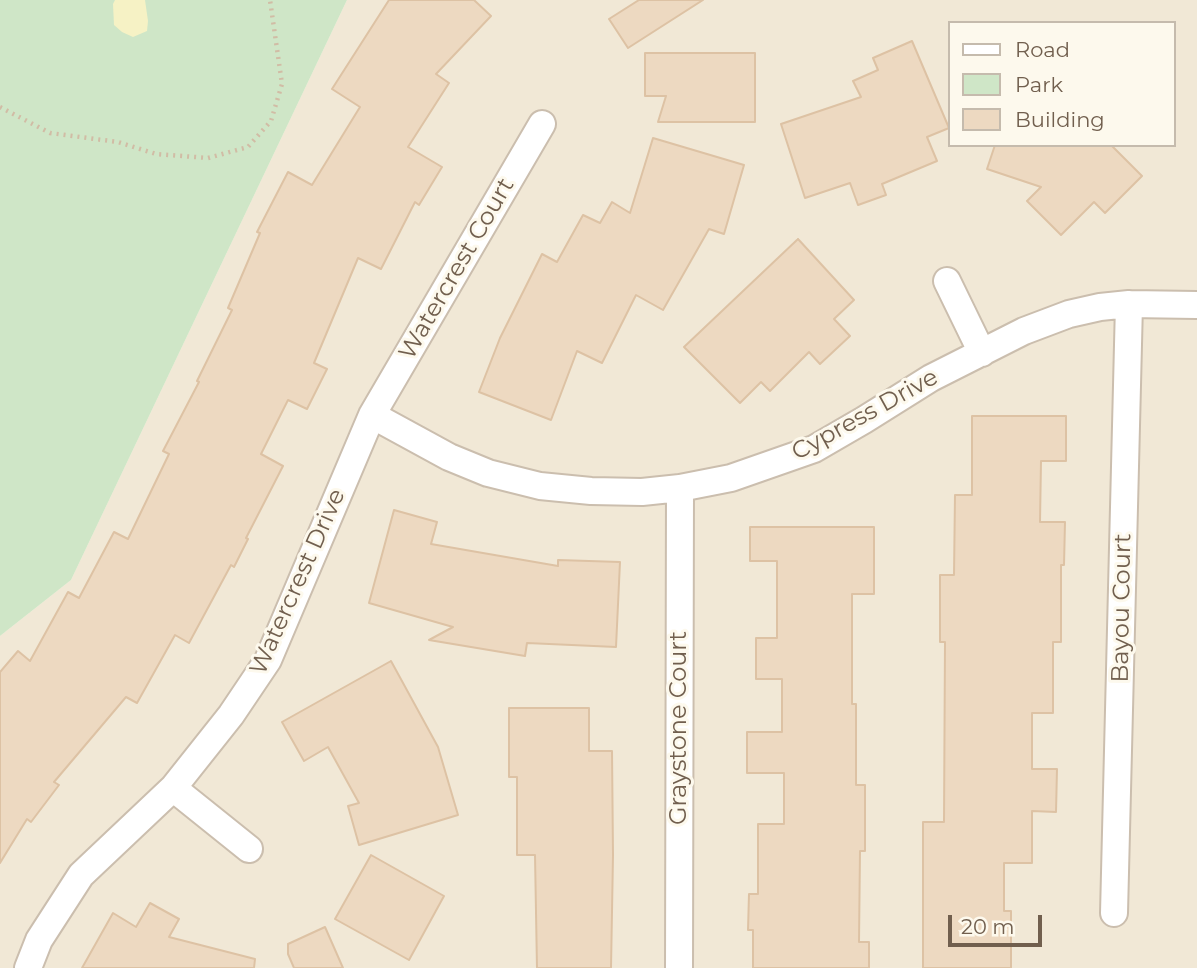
<!DOCTYPE html>
<html>
<head>
<meta charset="utf-8">
<style>
  body { margin:0 }
  #map { position:relative; width:1197px; height:968px; overflow:hidden; background:#faf5e7; font-family:Montserrat,sans-serif }
  canvas { display:block }
  .legend { position:absolute; left:948px; top:21px; width:228px; height:126px; box-sizing:border-box; background:#fdf9ed; border:2px solid #c5bbad; margin:0; padding:9px 12px; list-style:none; font-size:21px; color:#715f4e }
  .legend li { display:flex; align-items:center; gap:14px; height:35px }
  .legend b { width:35px; border:2px solid #c5bbad }
  .scale { position:absolute; left:948px; top:915px; width:94px; height:32px; box-sizing:border-box; border:4px solid #715f4e; border-top:0; padding-left:9px; font-size:21px; line-height:24px; white-space:nowrap; color:#715f4e; -webkit-text-stroke:5px #fdf9ed; paint-order:stroke }
</style>
</head>
<body>
<div id="map">
<canvas width="1197" height="968"></canvas>
<ul class="legend">
<li><b style="height:9px;background:#fff"></b>Road</li>
<li><b style="height:19px;background:#cfe6c7"></b>Park</li>
<li><b style="height:19px;background:#edd9c1"></b>Building</li>
</ul>
<div class="scale">20 m</div>
</div>
<script>
const ctx = document.querySelector('canvas').getContext('2d');
ctx.lineJoin = 'round';
function fill(path, color) { ctx.fillStyle = color; ctx.fill(path, 'evenodd'); }
const toPath = rows => new Path2D(rows.map(r => 'M' + r).join(''));
function strokePath(path, color, width, dash) { ctx.strokeStyle = color; ctx.lineWidth = width; ctx.lineCap = dash ? 'butt' : 'round'; ctx.setLineDash(dash || []); ctx.stroke(path); }
function write(font, color, halo, rows, align = 'center') {
  ctx.font = font + ' Montserrat,sans-serif'; ctx.lineWidth = 6; ctx.setLineDash([]); ctx.textBaseline = 'middle'; ctx.strokeStyle = halo; ctx.fillStyle = color; for (const [text, x, y, turn = 0] of rows) {
    ctx.save(); ctx.translate(x, y); ctx.rotate((+turn || 0) * Math.PI / 180); ctx.textAlign = isNaN(turn) ? turn : align; if (halo) ctx.strokeText(text, 0, 0); ctx.fillText(text, 0, 0); ctx.restore();
  }
}
const residential = toPath([
  [347,0,1197,0,1197,968,0,968,0,636,71,580],
  [950,23,1174,23,1174,145,950,145]
]);
const green = toPath([
  [0,0,347,0,71,580,0,636]
]);
const sand = toPath([
  [115,0,145,0,148,21,147,31,133,37,122,32,114,25,113,4]
]);
const building = toPath([
  [389,0,474,0,491,16,436,74,449,83,408,147,442,167,419,205,415,202,381,269,358,258,314,363,327,369,307,409,288,400,261,454,283,466,246,538,248,539,234,567,231,565,189,643,175,635,137,703,126,697,54,782,59,785,31,822,27,819,0,863,0,672,18,651,30,661,68,592,79,598,114,532,128,539,169,454,163,451,199,382,197,381,232,310,228,308,260,233,257,232,288,172,312,185,360,107,332,89,389,0],
  [639,0,703,0,628,48,609,19,639,0],
  [912,41,949,128,927,137,937,161,882,184,886,195,858,205,850,183,805,198,781,124,861,97,853,81,878,70,873,58,912,41],
  [645,53,755,53,755,122,658,122,666,96,645,96,645,53],
  [653,138,744,165,724,234,709,229,663,310,636,295,602,363,577,351,551,420,479,392,500,338,542,254,557,262,583,215,600,223,612,202,630,213,653,138],
  [995,145,1111,145,1142,176,1105,213,1094,202,1061,235,1027,201,1041,187,987,169,995,145],
  [798,239,854,300,834,319,850,336,820,364,809,352,770,391,761,382,740,403,684,347,798,239],
  [972,416,1066,416,1066,461,1041,461,1040,522,1065,522,1064,565,1061,565,1061,642,1053,642,1053,713,1032,713,1032,769,1057,769,1056,812,1032,811,1032,863,1004,863,1004,911,1011,911,1011,968,923,968,923,822,944,822,945,642,940,642,940,575,954,575,955,495,972,495,972,416],
  [394,510,437,522,431,544,558,566,558,560,620,562,616,647,527,643,525,656,429,640,453,627,369,603,394,510],
  [750,527,874,527,874,594,852,594,852,704,856,704,856,785,865,785,865,851,860,851,859,942,869,942,869,968,753,968,753,930,748,930,749,894,758,894,758,824,784,824,784,773,747,773,747,732,782,732,782,679,756,679,756,638,777,638,777,561,750,561,750,527],
  [391,661,438,747,458,815,359,845,348,806,359,803,328,747,304,761,282,722,391,661],
  [509,708,589,708,589,751,612,751,613,855,611,968,537,968,535,855,517,855,517,777,509,777,509,708],
  [371,855,444,896,409,960,335,919,371,855],
  [150,903,179,919,169,937,255,959,254,968,82,968,113,913,136,927,150,903],
  [325,927,343,968,294,968,288,954,288,944,325,927]
]);
const path = toPath([
  [0,107,50,133,118,142,156,154,208,158,248,147,271,121,282,84,270,0]
]);
const street = toPath([
  [947,281,982,353],
  [372,415,449,457,488,473,540,486,591,491,642,492,680,488,731,478,814,449,864,420,931,378,1024,331,1069,314,1100,307,1129,304,1197,305],
  [173,788,249,849],
  [1114,913,1129,304],
  [28,968,39,940,81,875,173,788,231,715,268,660,372,415,542,124],
  [679,968,680,488]
]);
const streetNames = [
  ["Watercrest Court",457,269,-60],
  ["Cypress Drive",865,415,-29],
  ["Watercrest Drive",298,582,-66],
  ["Bayou Court",1122,608,-89],
  ["Graystone Court",679,728,-90]
];
fill(residential, '#f1e8d6');
fill(green, '#cfe6c7');
fill(sand, '#f6f2c5');
fill(building, '#edd9c1');
strokePath(building, '#ddc2a4', 2);
strokePath(street, '#cbbeae', 30);
strokePath(path, '#d1bca5', 4.5, [2, 5]);
strokePath(street, '#fff', 26);
write('24px', '#715f4e', '#fdf9ed', streetNames);
</script>
</body>
</html>
